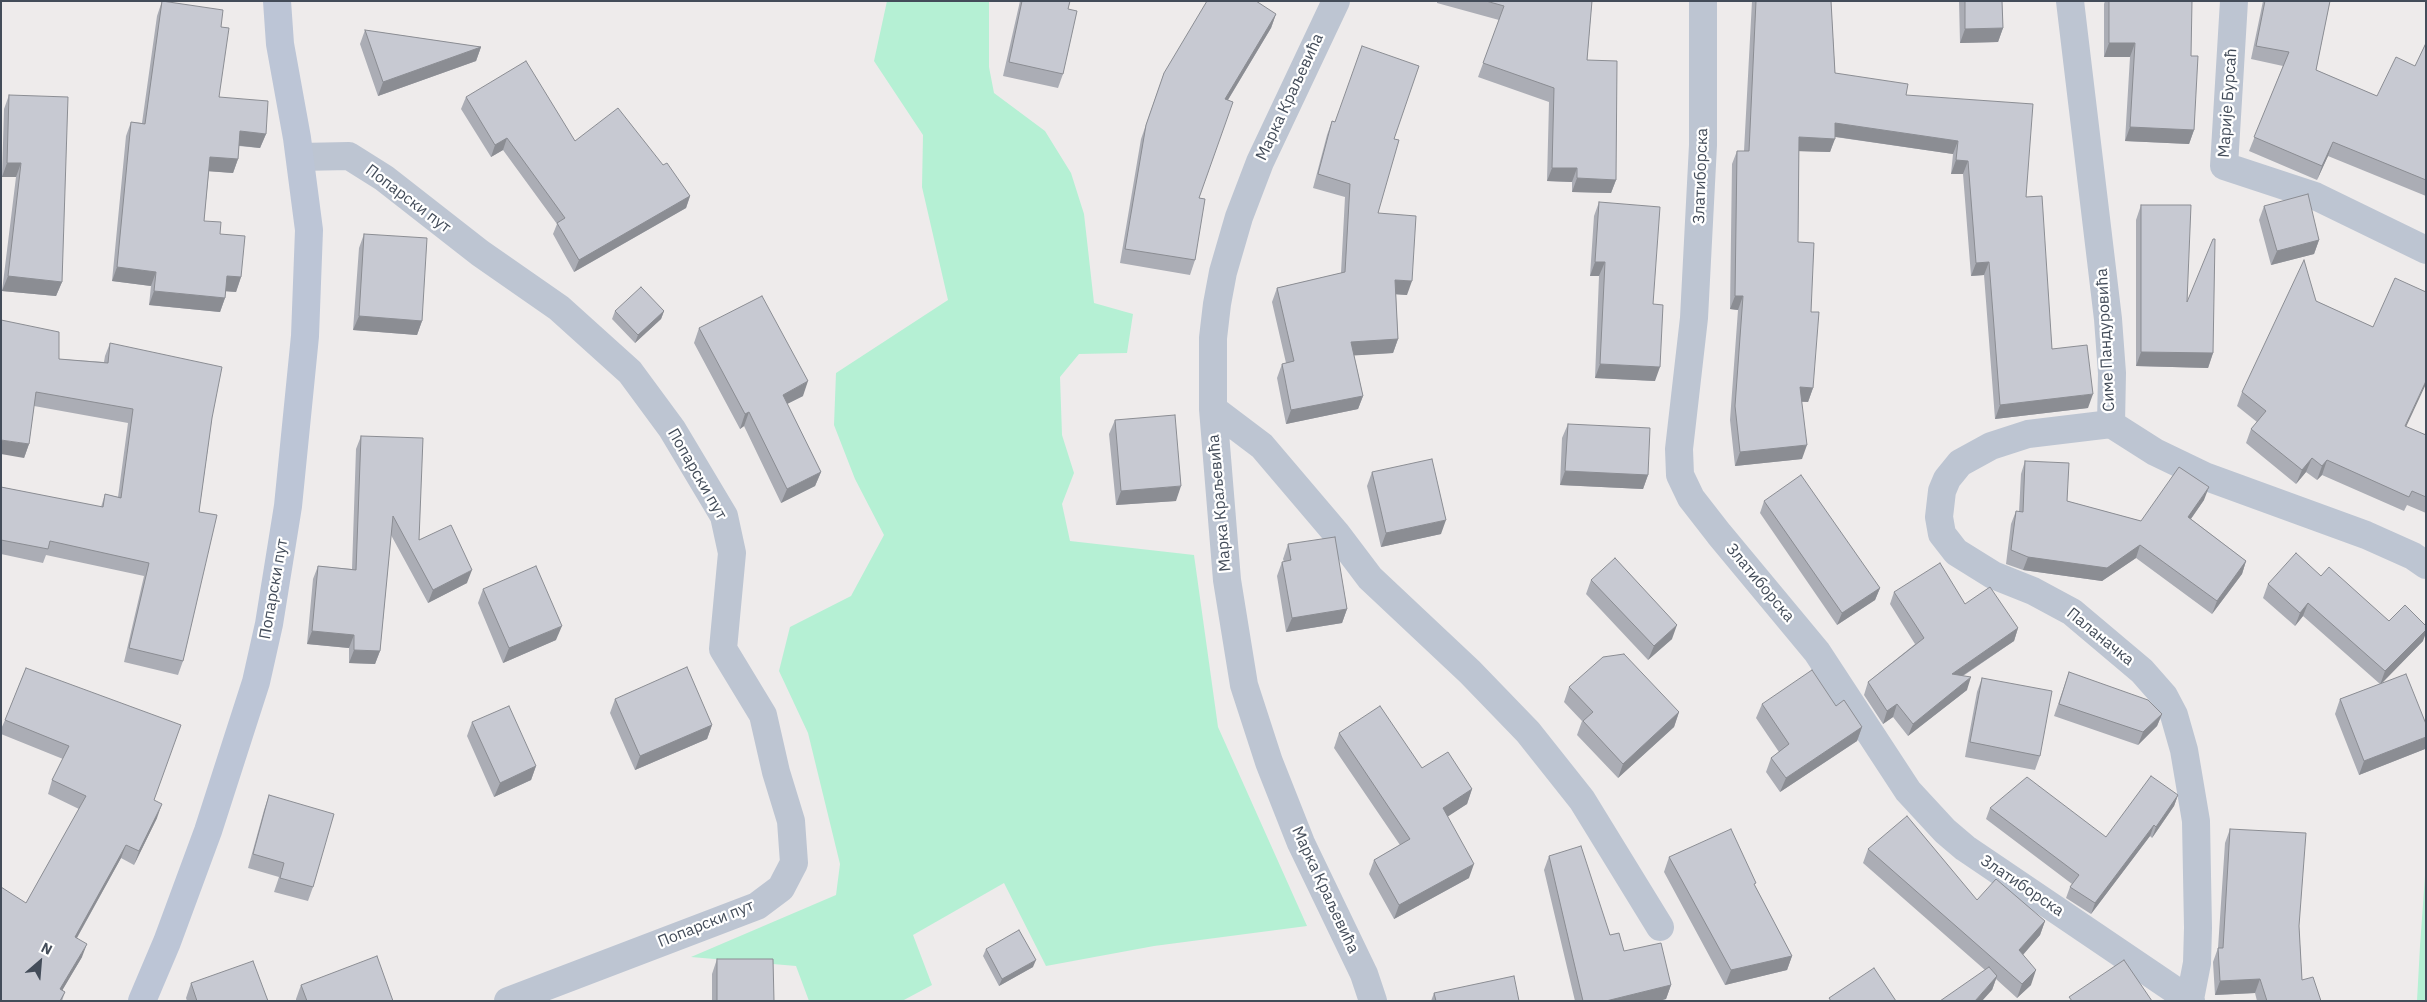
<!DOCTYPE html>
<html>
<head>
<meta charset="utf-8">
<style>
  body { margin:0 }
  #map { position:relative; width:2427px; height:1002px; overflow:hidden; background:#eeebeb; font-family:"IBM Plex Sans",sans-serif }
  canvas { display:block }
  .frame { position:absolute; inset:0; border:2px solid #434c59; pointer-events:none }
  .north { position:absolute; left:15px; top:937px; width:50px; height:50px; -webkit-text-stroke:4px #fff; paint-order:stroke; rotate:27deg; font-size:14px; font-weight:700; line-height:20px; text-align:center; color:#434c59 }
  .north::after { content:''; display:block; margin:auto; width:18px; height:22px; background:#434c59; clip-path:polygon(50% 0,100% 100%,50% 72%,0 100%) }
</style>
</head>
<body>
<div id="map">
<canvas width="2427" height="1002"></canvas>
<div class="frame"></div>
<div class="north">N</div>
</div>
<script>
const ctx = document.querySelector('canvas').getContext('2d');
ctx.lineJoin = 'round';
function fill(path, color) { ctx.fillStyle = color; ctx.fill(path, 'evenodd'); }
const toPath = rows => new Path2D(rows.map(r => 'M' + r).join(''));
function strokePath(path, color, width, dash) { ctx.strokeStyle = color; ctx.lineWidth = width; ctx.lineCap = dash ? 'butt' : 'round'; ctx.setLineDash(dash || []); ctx.stroke(path); }
function write(font, color, halo, rows, align = 'center') {
  ctx.font = font + ' "IBM Plex Sans",sans-serif'; ctx.lineWidth = 4.5; ctx.setLineDash([]); ctx.textBaseline = 'middle'; ctx.strokeStyle = halo; ctx.fillStyle = color; for (const [text, x, y, turn = 0] of rows) {
    ctx.save(); ctx.translate(x, y); ctx.rotate((+turn || 0) * Math.PI / 180); ctx.textAlign = isNaN(turn) ? turn : align; if (halo) ctx.strokeText(text, 0, 0); ctx.fillText(text, 0, 0); ctx.restore();
  }
}
const green = toPath([
  [887,1,989,1,989,67,994,93,1045,131,1071,173,1084,214,1094,303,1133,314,1127,353,1079,354,1060,377,1062,435,1074,473,1062,504,1070,541,1194,555,1218,727,1307,926,1154,946,1046,966,1004,883,913,935,932,985,902,1001,809,1001,796,966,691,957,836,895,840,864,808,733,779,671,790,627,851,596,884,535,855,479,834,425,836,373,948,300,922,187,923,135,874,61],
  [2426,862,2426,1001,2417,1001,2420,946]
]);
const street = toPath([
  [1336,1,1260,162,1239,217,1223,272,1217,304,1213,338,1213,409,1227,580,1244,685,1269,762,1301,843,1364,974,1373,1001],
  [1703,1,1703,145,1694,318,1679,449,1680,475,1691,498,1719,534,1817,652,1908,791,1945,831,1965,848,2191,1001],
  [2070,1,2108,319,2112,373,2111,424,2155,452,2207,477,2366,535,2413,556,2426,565],
  [2234,1,2224,166,2315,196,2426,250],
  [300,157,349,156,384,178,480,253,559,308,630,372,672,429,724,516,732,553,723,649,763,715,776,772,791,821,794,863,781,888,757,906,508,1001],
  [1213,409,1262,446,1336,533,1370,578,1470,672,1528,732,1582,800,1660,927],
  [2111,424,2028,434,1991,446,1960,463,1947,479,1942,491,1939,517,1942,534,1956,552,1993,575,2033,591,2072,612,2142,671,2164,696,2174,715,2184,750,2196,821,2198,928,2197,963,2190,999]
]);
const secondary = toPath([
  [142,1001,167,942,208,831,256,682,269,624,288,506,305,336,309,230,297,138,280,44,277,1]
]);
const wall = toPath([
  [162,1,221,27,219,97,266,134,260,148,239,146,238,159,233,173,209,171,204,221,220,234,241,277,236,292,226,291,225,298,220,312,149,305,151,286,112,281,126,136,131,122,142,123,157,16],
  [1020,1,1070,1,1068,9,1063,74,1058,88,1003,76],
  [1437,1,1592,1,1587,60,1616,180,1611,193,1572,192,1572,182,1547,181,1549,102,1478,77,1499,20,1437,3],
  [1752,1,1831,1,1835,73,1906,95,2026,197,2052,349,2088,408,1995,419,1984,275,1971,276,1963,174,1951,174,1953,154,1835,137,1830,152,1799,151,1798,242,1811,312,1813,388,1808,402,1802,402,1802,459,1735,466,1730,420,1738,310,1730,309,1732,164,1737,151,1744,151],
  [1959,1,2002,1,2003,28,1998,42,1960,43],
  [2105,1,2109,1,2191,56,2194,130,2189,144,2125,141,2130,57,2104,57,2104,4],
  [2263,1,2330,1,2316,70,2377,96,2415,66,2426,43,2426,196,2328,156,2317,180,2249,151,2283,66,2251,59],
  [1276,14,1271,28,1228,100,1199,198,1195,260,1190,275,1120,263,1141,139,1164,73],
  [365,30,481,47,476,61,378,96,360,44],
  [9,95,62,282,56,296,2,291,16,177,2,177,4,109],
  [466,97,575,141,663,165,690,196,686,208,574,272,553,234,557,224,503,150,491,157,461,109],
  [1332,121,1394,139,1378,213,1407,295,1396,294,1398,339,1393,353,1354,355,1363,396,1358,409,1286,424,1277,378,1282,364,1286,363,1272,302,1277,288,1341,273,1345,197,1313,188,1327,135],
  [1599,202,1653,304,1655,381,1595,378,1599,276,1590,276,1594,216],
  [2141,205,2187,302,2213,353,2208,368,2136,366,2136,220],
  [2264,206,2319,240,2314,254,2271,265,2259,220],
  [364,234,422,321,417,335,353,330,359,248],
  [2316,301,2373,327,2406,427,2426,435,2426,513,2407,505,2404,511,2322,475,2317,480,2306,472,2296,484,2246,443,2251,429,2257,422,2237,406,2242,392],
  [615,311,664,311,661,319,635,343,612,319],
  [1,320,59,359,104,362,105,356,110,343,212,418,199,512,183,661,178,675,124,662,144,576,46,555,43,563,1,554,1,487,101,507,105,494,118,497,128,423,34,406,29,444,24,458],
  [699,328,803,396,787,404,821,472,815,486,781,503,744,426,740,429,694,343],
  [1115,420,1176,501,1116,505,1109,434],
  [1568,424,1648,475,1643,489,1560,485,1562,438],
  [361,436,419,540,467,583,428,603,391,535,380,651,375,664,349,663,349,648,307,644,313,579,318,566,352,569,356,449],
  [2025,461,2067,501,2141,521,2204,500,2191,519,2246,561,2242,574,2212,614,2136,558,2102,581,2023,570,2006,564,2011,524,2016,511,2019,512,2021,474],
  [1372,472,1441,534,1381,547,1367,486],
  [1764,501,1880,588,1875,600,1837,625,1760,513],
  [1288,544,1347,609,1342,623,1286,632,1277,576,1282,562,1284,562,1283,559],
  [2321,576,2389,621,2423,641,2381,684,2425,749,2359,775,2335,714,2340,699,2380,684,2303,616,2295,626,2263,598,2268,584],
  [1591,580,1672,639,1648,660,1586,594],
  [483,589,556,640,503,663,478,603],
  [1894,592,1965,604,2018,628,2014,641,1963,676,1967,690,1908,736,1893,717,1883,724,1864,695,1868,682,1915,644,1890,604],
  [26,668,154,800,157,818,134,865,121,858,77,938,82,957,62,990,65,992,62,1001,1,1001,26,903,79,809,48,794,52,780,63,759,1,734,1,729,5,720],
  [2069,672,2162,714,2157,726,2138,745,2054,716],
  [1982,678,2040,756,2035,770,1965,757,1977,692],
  [1569,687,1679,712,1674,727,1618,778,1577,735,1582,721,1564,702],
  [615,699,712,725,707,739,635,770,610,713],
  [1762,704,1836,706,1862,727,1857,741,1780,792,1766,772,1771,758,1779,752,1756,718],
  [472,722,536,766,531,780,494,797,467,736],
  [1339,733,1472,789,1467,804,1447,816,1469,878,1394,919,1369,874,1374,860,1400,845,1334,748],
  [269,795,313,887,308,901,274,892,279,877,248,868,264,810],
  [2178,795,2174,806,2152,838,2150,836,2091,914,2066,898,2070,887,2072,884,1986,819,1990,808,2106,837],
  [2230,829,2299,926,2302,980,2321,1001,2257,1001,2255,993,2215,995,2213,962,2218,948,2225,843],
  [1868,849,1977,900,2045,921,2040,935,2023,955,2031,985,2017,998,1996,979,1992,990,1985,970,1863,863],
  [1549,856,1610,935,1624,951,1671,985,1666,999,1659,1001,1575,1001,1544,870],
  [1669,857,1755,886,1792,956,1787,970,1725,985,1664,872],
  [986,949,1033,967,999,986,983,956],
  [717,959,774,1001,712,1001,712,974],
  [191,983,268,1001,187,1001,186,998],
  [301,985,393,1001,296,1001,296,999],
  [1434,993,1519,1001,1431,1001]
]);
const shadedWall = toPath([
  [1276,14,1271,28,1220,113,1225,99],
  [2003,28,1998,42,1960,43,1965,29],
  [2109,43,2135,43,2130,57,2104,57],
  [481,47,476,61,378,96,383,82],
  [1835,123,1958,141,1953,154,1830,136],
  [2130,127,2194,130,2189,144,2125,141],
  [240,131,266,134,260,148,234,145],
  [1799,137,1835,139,1830,152,1794,151],
  [507,138,503,150,491,157,495,145],
  [2333,142,2328,156,2317,180,2322,166],
  [210,157,238,159,233,173,205,171],
  [1956,160,1968,161,1963,174,1951,174],
  [7,163,21,163,16,177,2,177],
  [1552,168,1577,168,1572,182,1547,181],
  [1577,178,1616,180,1611,193,1572,192],
  [690,196,686,208,574,272,579,260],
  [2319,240,2314,254,2271,265,2277,251],
  [1595,262,1605,262,1599,276,1590,276],
  [1989,262,1984,275,1971,276,1976,263],
  [117,267,156,272,151,286,112,281],
  [8,276,62,282,56,296,2,291],
  [227,276,241,277,236,292,222,291],
  [1395,280,1412,281,1407,295,1390,294],
  [154,291,225,298,220,312,149,305],
  [1735,296,1743,296,1738,310,1730,309],
  [664,311,661,319,635,343,638,335],
  [359,316,422,321,417,335,353,330],
  [1398,339,1393,353,1346,356,1351,342],
  [2141,352,2213,353,2208,368,2136,366],
  [1600,364,1660,367,1655,381,1595,378],
  [808,381,803,396,777,409,783,395],
  [2426,381,2426,384,2400,440,2405,426],
  [1800,387,1813,388,1808,402,1795,401],
  [2093,394,2088,408,1995,419,2000,405],
  [1363,396,1358,409,1286,424,1291,410],
  [749,412,744,426,740,429,745,414],
  [1,440,29,444,24,458,1,454],
  [1807,445,1802,459,1735,466,1740,452],
  [2312,458,2306,472,2296,484,2302,470],
  [2327,460,2322,475,2317,480,2322,466],
  [1565,471,1648,475,1643,489,1560,485],
  [821,472,815,486,781,503,787,489],
  [1181,486,1176,501,1116,505,1121,491],
  [2209,487,2204,500,2183,530,2188,517],
  [1446,520,1441,534,1381,547,1386,533],
  [2140,545,2136,558,2102,581,2023,570,2028,557],
  [2246,561,2242,574,2212,614,2217,601],
  [472,570,467,583,428,603,433,590],
  [1880,588,1875,600,1837,625,1842,613],
  [2308,603,2303,616,2295,626,2300,613],
  [1347,609,1342,623,1286,632,1292,618],
  [1677,625,1672,639,1648,660,1654,646],
  [562,626,556,640,503,663,509,648],
  [2018,628,2014,641,1947,686,1952,674],
  [2426,630,2426,633,2423,641,2380,685,2385,671],
  [312,631,354,635,349,648,307,644],
  [354,650,380,651,375,664,349,663],
  [1971,677,1967,690,1908,736,1913,724],
  [1897,704,1893,717,1883,724,1887,711],
  [1679,712,1674,727,1618,778,1623,764],
  [2162,714,2157,726,2138,745,2143,732],
  [712,725,707,739,635,770,640,756],
  [1862,727,1857,741,1780,792,1786,778],
  [2426,737,2426,747,2425,749,2359,775,2364,761],
  [536,766,531,780,494,797,500,783],
  [1472,789,1467,804,1438,823,1443,808],
  [2178,795,2174,806,2152,838,2156,827],
  [162,804,157,818,134,865,139,851],
  [2154,825,2150,836,2091,914,2095,903],
  [126,845,121,858,70,950,75,937],
  [1474,864,1469,878,1394,919,1399,905],
  [2045,921,2040,935,2014,965,2019,950],
  [87,944,82,957,56,1001,60,989],
  [1792,956,1787,970,1725,985,1731,970],
  [1036,960,1033,967,999,986,1002,979],
  [2036,970,2031,985,2017,998,2022,984],
  [1997,976,1992,990,1982,1001,1975,1001],
  [2260,979,2255,993,2215,995,2220,981],
  [1671,985,1666,999,1659,1001,1606,1001]
]);
const building = toPath([
  [162,1,223,10,221,27,229,28,219,97,268,101,266,134,240,131,238,159,210,157,204,221,221,222,220,234,245,236,241,277,227,276,225,298,154,291,156,272,117,267,131,122,145,124,162,1],
  [1022,1,1070,1,1068,9,1077,11,1063,74,1009,62,1022,1],
  [1207,1,1256,1,1276,14,1225,99,1233,102,1199,198,1205,199,1195,260,1125,249,1146,125,1164,73,1207,1],
  [1486,1,1592,1,1587,60,1617,61,1616,180,1577,178,1577,168,1552,168,1554,88,1483,63,1504,6,1486,1],
  [1756,1,1831,1,1835,73,1908,84,1906,95,2033,104,2026,197,2042,196,2052,349,2087,345,2093,394,2000,405,1989,262,1976,263,1968,161,1956,160,1958,141,1835,123,1835,139,1799,137,1798,242,1814,243,1811,312,1819,312,1813,388,1800,387,1807,445,1740,452,1735,406,1743,296,1735,296,1737,151,1749,151,1756,1],
  [1965,1,2002,1,2003,28,1965,29,1965,1],
  [2109,1,2192,1,2191,56,2198,56,2194,130,2130,127,2135,43,2109,43,2109,1],
  [2265,1,2330,1,2316,70,2377,96,2396,57,2415,66,2426,43,2426,180,2333,142,2322,166,2254,137,2289,52,2256,46,2265,1],
  [365,30,481,47,383,82,365,30],
  [1362,46,1419,66,1394,139,1399,140,1378,213,1416,216,1412,281,1395,280,1398,339,1351,342,1363,396,1291,410,1282,364,1294,361,1277,288,1345,272,1350,184,1318,174,1332,121,1335,122,1362,46],
  [526,61,575,141,618,108,663,165,667,163,690,196,579,260,557,223,565,218,507,138,495,145,466,97,526,61],
  [9,95,68,97,62,282,8,276,21,163,7,163,9,95],
  [2308,194,2319,240,2277,251,2264,206,2308,194],
  [1599,202,1660,207,1653,304,1663,305,1660,367,1600,364,1605,262,1595,262,1599,202],
  [2141,205,2191,205,2187,302,2213,239,2215,239,2213,353,2141,352,2141,205],
  [364,234,427,238,422,321,359,316,364,234],
  [2304,260,2316,301,2373,327,2395,278,2426,292,2426,381,2405,426,2426,435,2426,497,2412,491,2409,497,2327,460,2322,466,2312,458,2302,470,2251,429,2266,411,2242,392,2304,260],
  [641,287,664,311,638,335,615,311,641,287],
  [762,296,808,381,783,395,821,472,787,489,749,412,745,414,699,328,762,296],
  [1,320,59,332,59,359,108,363,110,343,222,367,212,418,199,512,217,515,183,661,129,648,149,563,50,541,48,549,1,540,1,487,103,507,105,494,121,498,133,409,36,392,29,444,1,440,1,320],
  [1175,415,1181,486,1121,491,1115,420,1175,415],
  [1568,424,1650,428,1648,475,1565,471,1568,424],
  [361,436,423,438,419,540,451,525,472,570,433,590,393,516,380,651,354,650,354,635,312,631,318,566,356,570,361,436],
  [1432,459,1446,520,1386,533,1372,472,1432,459],
  [2025,461,2069,463,2067,501,2141,521,2179,467,2209,487,2188,517,2246,561,2217,601,2140,545,2107,568,2028,557,2011,550,2016,511,2023,512,2025,461],
  [1801,475,1880,588,1842,613,1764,501,1801,475],
  [1335,537,1347,609,1292,618,1282,562,1291,560,1288,544,1335,537],
  [2296,553,2321,576,2329,567,2389,621,2405,605,2426,626,2426,630,2385,671,2308,603,2300,613,2268,584,2296,553],
  [1615,558,1677,625,1654,646,1591,580,1615,558],
  [1940,563,1965,604,1990,587,2018,628,1952,674,1971,677,1913,724,1897,704,1887,711,1868,682,1924,638,1894,592,1940,563],
  [536,566,562,626,509,648,483,589,536,566],
  [1624,654,1679,712,1623,764,1583,721,1593,712,1569,687,1603,657,1624,654],
  [687,667,712,725,640,756,615,699,687,667],
  [26,668,181,725,154,800,162,804,139,851,126,845,75,937,87,944,60,989,65,992,60,1001,1,1001,1,887,26,903,86,796,52,780,69,746,5,720,26,668],
  [1812,670,1836,706,1844,700,1862,727,1786,778,1771,758,1789,744,1762,704,1812,670],
  [2069,672,2148,700,2162,714,2143,732,2059,704,2069,672],
  [2406,674,2426,724,2426,737,2364,761,2340,699,2406,674],
  [1982,678,2052,691,2040,756,1970,742,1982,678],
  [509,706,536,766,500,783,472,722,509,706],
  [1380,706,1422,768,1448,752,1472,789,1443,808,1474,864,1399,905,1374,860,1410,839,1339,733,1380,706],
  [2151,776,2178,795,2156,827,2154,825,2095,903,2070,887,2079,875,1990,808,2027,777,2106,837,2151,776],
  [269,795,334,814,313,887,280,878,284,863,253,854,269,795],
  [1907,816,1977,900,1996,879,2045,921,2019,950,2036,970,2022,984,1868,849,1907,816],
  [1731,829,1756,883,1754,884,1792,956,1731,970,1669,857,1731,829],
  [2230,829,2306,833,2299,926,2302,980,2313,977,2321,1001,2267,1001,2260,979,2220,981,2218,948,2223,948,2230,829],
  [1581,846,1610,935,1619,933,1624,951,1661,943,1671,985,1606,1001,1583,1001,1549,856,1581,846],
  [1019,930,1036,960,1002,979,986,949,1019,930],
  [377,956,393,1001,307,1001,301,985,377,956],
  [717,959,773,959,774,1001,717,1001,717,959],
  [2124,960,2152,1001,2072,1001,2069,997,2124,960],
  [253,961,268,1001,197,1001,191,983,253,961],
  [1989,967,1997,976,1975,1001,1940,1001,1989,967],
  [1874,968,1896,1001,1831,1001,1829,998,1874,968],
  [1514,976,1519,1001,1436,1001,1434,993,1514,976]
]);
const streetNames = [
  ["Марка Краљевића",1290,97,-65],
  ["Марије Бурсаћ",2228,103,-86],
  ["Златиборска",1701,176,-88],
  ["Попарски пут",408,199,37],
  ["Симе Пандуровића",2106,340,-93],
  ["Попарски пут",697,474,60],
  ["Марка Краљевића",1220,503,-95],
  ["Златиборска",1760,583,50],
  ["Попарски пут",274,589,-80],
  ["Паланачка",2100,637,39],
  ["Златиборска",2022,886,34],
  ["Марка Краљевића",1325,890,65],
  ["Попарски пут",706,924,-22]
];
fill(green, '#b5f0d4');
strokePath(street, '#bdc5d2', 28);
strokePath(secondary, '#bcc5d6', 28);
fill(wall, '#abadb5');
fill(shadedWall, '#8b8d93');
fill(building, '#c7c9d2');
strokePath(building, '#8b8d93', 1);
write('16px', '#434c59', '#fff', streetNames);
</script>
</body>
</html>
